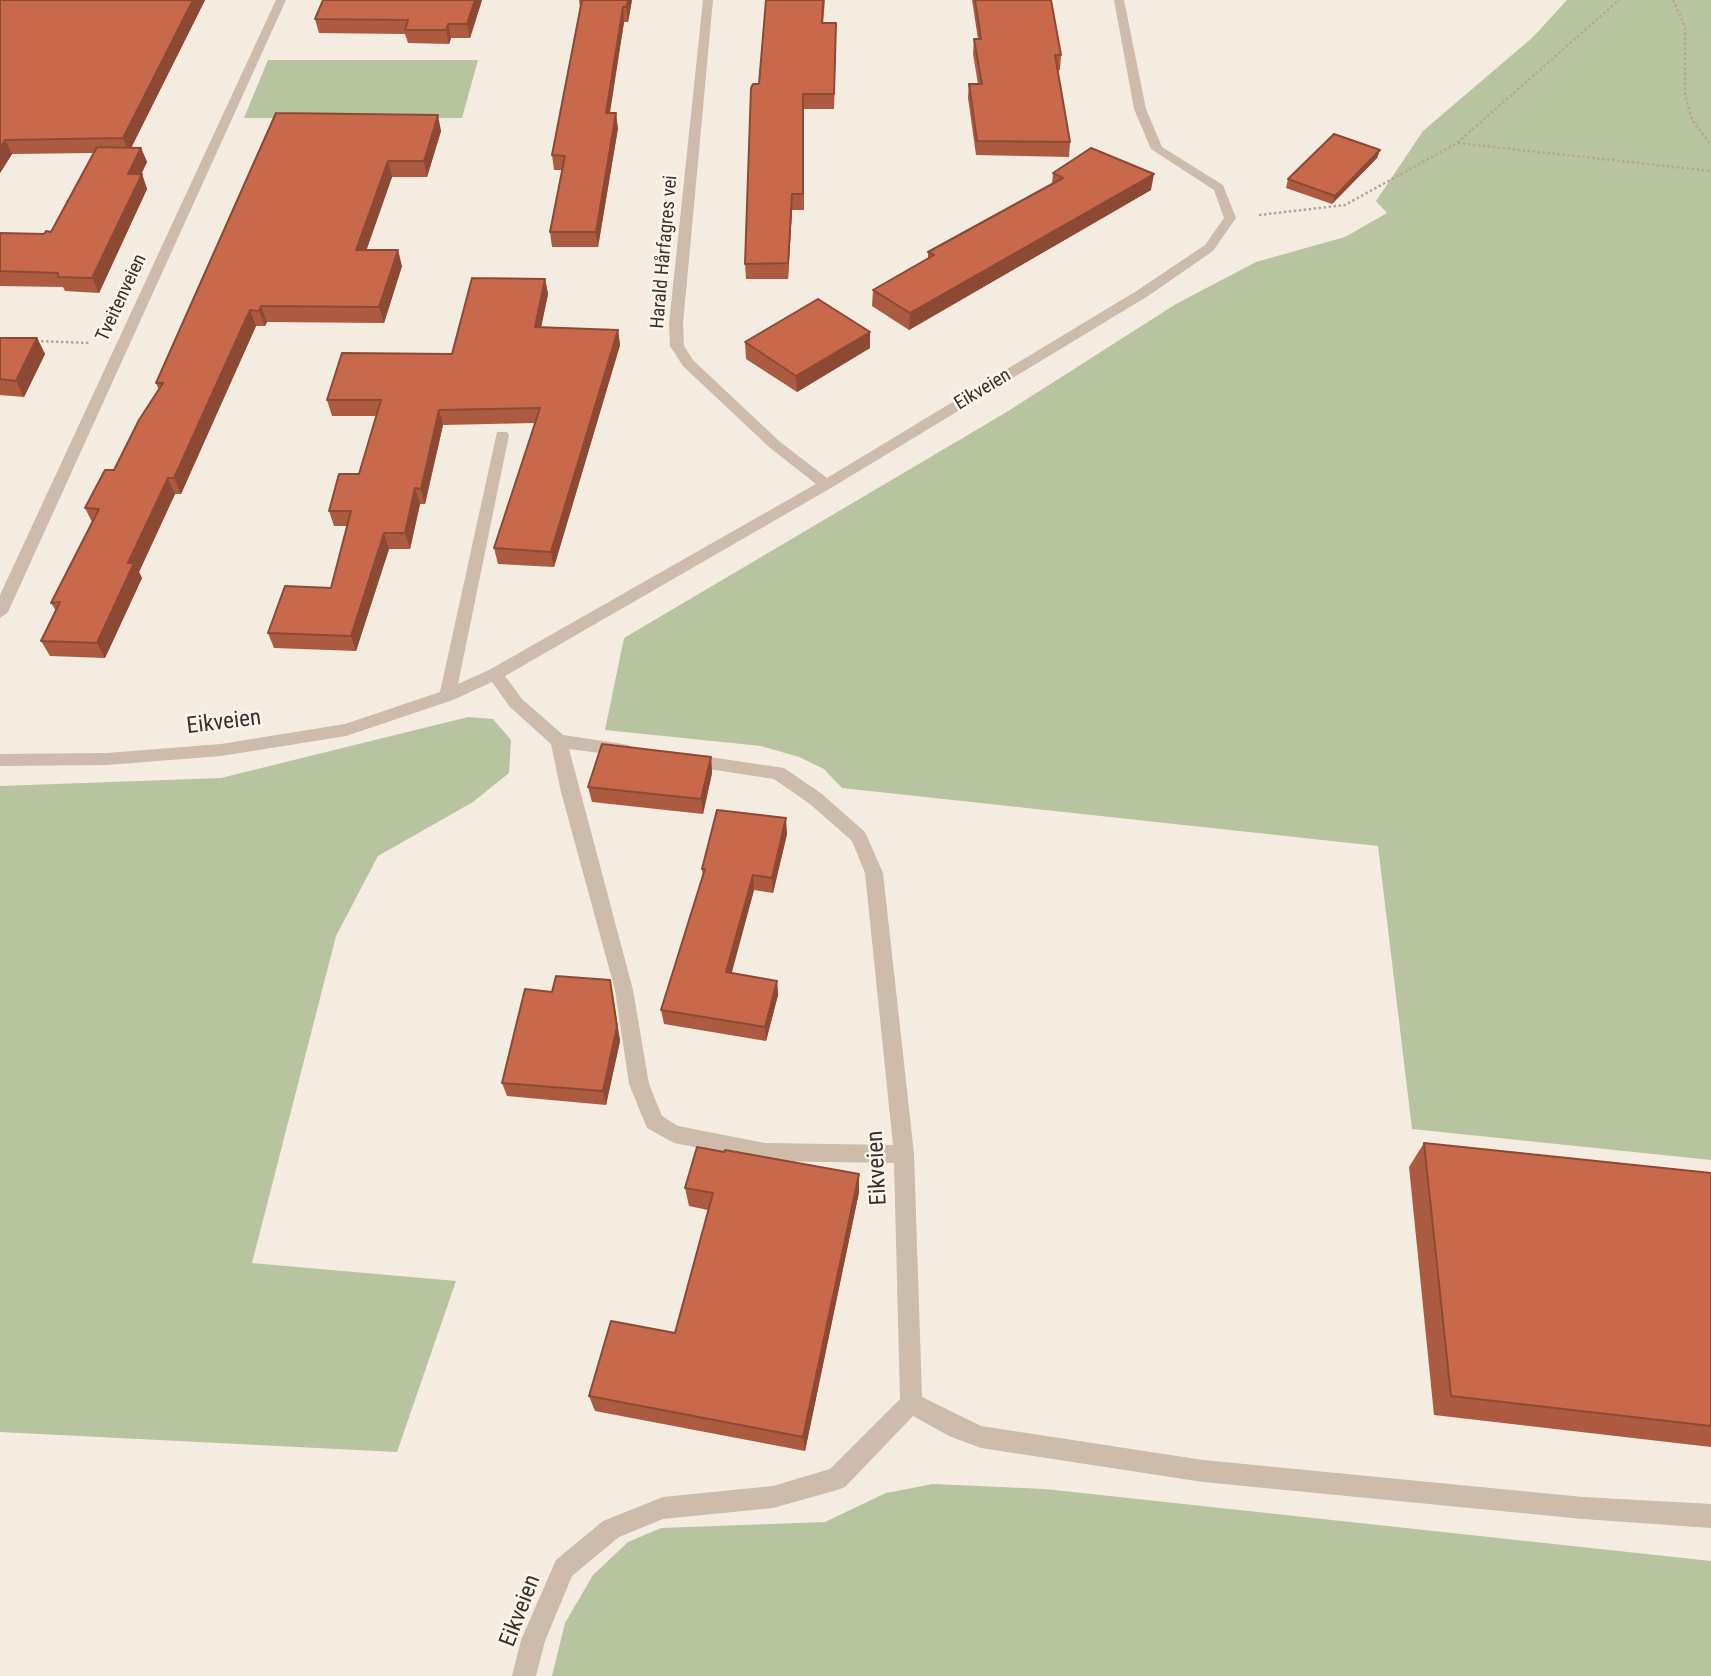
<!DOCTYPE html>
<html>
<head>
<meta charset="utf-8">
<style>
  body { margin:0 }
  canvas { display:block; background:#f4ebe1 }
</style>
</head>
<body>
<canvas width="1711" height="1676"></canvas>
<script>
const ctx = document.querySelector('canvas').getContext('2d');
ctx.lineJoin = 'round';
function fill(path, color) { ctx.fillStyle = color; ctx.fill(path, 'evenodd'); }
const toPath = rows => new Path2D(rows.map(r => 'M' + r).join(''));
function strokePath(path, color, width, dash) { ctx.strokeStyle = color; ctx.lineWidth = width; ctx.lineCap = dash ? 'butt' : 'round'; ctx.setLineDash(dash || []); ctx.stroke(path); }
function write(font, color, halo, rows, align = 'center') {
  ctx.font = font + ' "Roboto Condensed",sans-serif'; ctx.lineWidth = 5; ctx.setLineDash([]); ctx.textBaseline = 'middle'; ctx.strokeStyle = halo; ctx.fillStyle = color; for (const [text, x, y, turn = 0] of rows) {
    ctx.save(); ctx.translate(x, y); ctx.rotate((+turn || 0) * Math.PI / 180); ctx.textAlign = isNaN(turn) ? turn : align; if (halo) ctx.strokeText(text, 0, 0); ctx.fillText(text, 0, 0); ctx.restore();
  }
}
const green = toPath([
  [1567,0,1711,0,1711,1160,1412,1129,1378,846,842,788,824,769,799,757,761,746,605,730,624,638,1005,413,1176,304,1256,262,1345,237,1387,213,1376,201,1423,131,1533,37],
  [268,60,478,60,462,118,244,118],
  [468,717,493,719,511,740,509,773,473,802,378,856,336,936,252,1263,456,1281,397,1452,0,1432,0,786,221,778],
  [933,1484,1045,1489,1711,1561,1711,1676,552,1676,565,1623,593,1575,628,1542,661,1528,825,1522,886,1493]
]);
const path = toPath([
  [1673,0,1685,27,1685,95,1692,120,1711,145],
  [1458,143,1711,171],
  [1259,215,1345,205,1457,143,1619,0],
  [36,341,90,343]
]);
const minor = toPath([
  [276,0,286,0,8,612,0,618,0,595,276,0],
  [703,0,713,0,683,324,684,346,693,360,779,441,827,478,1138,290,1205,245,1224,218,1214,190,1151,149,1134,109,1114,0,1124,0,1146,109,1162,147,1223,185,1236,218,1213,251,1148,296,831,488,505,676,522,699,563,735,623,744,629,745,631,750,629,755,623,756,569,749,633,990,649,1084,662,1116,678,1126,765,1143,893,1145,865,873,852,841,810,804,774,779,689,766,683,765,681,760,683,755,689,754,784,768,822,794,865,832,883,873,914,1154,922,1397,981,1426,1203,1460,1583,1497,1711,1504,1711,1528,1583,1519,1203,1482,981,1448,949,1436,913,1416,845,1487,837,1490,773,1508,663,1519,619,1537,572,1576,545,1641,536,1676,512,1676,521,1640,556,1560,603,1521,663,1497,773,1486,830,1469,900,1399,894,1163,765,1161,674,1143,647,1128,629,1084,615,990,561,792,551,744,510,707,492,682,453,700,346,736,221,756,107,765,0,766,0,754,107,753,221,744,345,724,440,692,497,432,507,432,509,435,458,684,489,670,816,484,769,447,683,366,670,346,669,324,703,0]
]);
const wall = toPath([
  [0,0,205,0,131,148,141,148,147,162,141,174,142,174,147,189,99,293,65,291,63,287,0,286,0,233,44,234,51,232,94,153,12,154,0,173],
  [482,0,470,38,451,38,449,44,408,43,405,34,319,33,315,19],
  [579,0,632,0,628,22,624,22,610,113,618,128,598,247,552,247,550,232,562,170,554,170,552,155,580,7],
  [766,0,825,0,823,23,836,38,834,109,804,109,804,210,792,210,788,279,746,279,745,264],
  [972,0,1051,0,1061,55,1060,70,1057,70,1070,142,1069,157,976,155,968,98,969,84,978,84,973,54,974,39,978,39],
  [276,113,441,131,427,177,392,177,366,250,402,266,384,323,267,322,265,326,256,326,181,494,175,494,139,572,142,578,105,658,50,656,41,641,56,611,51,603,92,522,85,508,114,470,159,390,156,383],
  [1380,150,1377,158,1332,204,1286,188,1288,179],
  [1053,173,1151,190,909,330,872,306,873,290,928,259,928,252,1052,184],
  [545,279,548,294,541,327,618,330,620,345,554,567,498,564,494,548,535,423,443,425,425,504,420,504,410,549,389,549,356,651,274,648,268,633,331,588,347,526,334,526,329,511,359,474,376,416,332,416,327,400,452,354],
  [870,332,870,348,797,392,746,359,745,342],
  [0,338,37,338,45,354,24,397,0,395],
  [711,757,712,773,703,814,592,802,588,787],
  [787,834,773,893,754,890,731,973,777,981,778,995,766,1041,664,1024,661,1010,703,876,702,869],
  [552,992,613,995,620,1041,606,1105,507,1096,502,1083],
  [1424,1143,1711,1173,1711,1447,1434,1415,1409,1167],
  [685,1188,859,1192,805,1451,595,1411,589,1396,675,1333,708,1210,689,1206]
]);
const shadedWall = toPath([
  [193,0,205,0,129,152,123,138],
  [475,0,482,0,470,38,467,24],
  [628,0,632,0,628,22,626,7],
  [623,7,624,22,607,128,606,113],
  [448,24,451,38,449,44,446,30],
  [616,113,618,128,598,247,596,232],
  [438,115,441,131,427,177,424,161],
  [5,140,12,154,0,173,0,148],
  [141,148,147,162,134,189,128,174],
  [1380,150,1377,158,1332,204,1335,196],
  [388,161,392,177,361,266,356,250],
  [142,174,147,189,99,293,92,278],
  [1154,174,1151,190,909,330,910,313],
  [792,194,792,210,788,279,788,263],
  [398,250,402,266,384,323,379,307],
  [545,279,548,294,538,342,535,327],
  [261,306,267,322,265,326,259,311],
  [250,310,256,326,181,494,174,478],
  [618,330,620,345,554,567,551,552],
  [870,332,870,348,797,392,796,376],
  [37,338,45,354,24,397,16,381],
  [439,410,443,425,425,504,421,489],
  [168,478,175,494,139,572,142,578,105,658,97,643,128,563],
  [415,488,420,504,410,549,405,533],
  [384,533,389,549,356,651,351,636],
  [711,757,712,773,703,814,701,799],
  [786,818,787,834,773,893,772,878],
  [753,875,754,890,728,987,726,972],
  [610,980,620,1041,606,1105,603,1091],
  [777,981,778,995,766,1041,765,1027],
  [859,1174,859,1192,805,1451,803,1437]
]);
const building = toPath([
  [0,0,193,0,123,138,5,140,0,148,0,0],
  [323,0,475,0,467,24,448,24,446,30,405,30,408,20,315,19,323,0],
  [582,0,628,0,626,7,623,7,606,113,616,113,596,232,550,232,565,156,552,155,582,0],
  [766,0,823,0,822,23,836,23,834,94,803,94,803,194,792,194,788,263,745,264,751,88,753,84,759,84,766,0],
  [975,0,1051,0,1061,55,1055,55,1070,142,977,141,969,84,982,84,974,39,981,39,975,0],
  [276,113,438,115,424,161,388,161,356,250,398,250,379,307,261,306,259,311,250,310,174,478,168,478,128,563,134,563,97,643,41,641,60,602,51,603,99,509,85,508,105,470,114,470,139,420,163,383,156,383,276,113],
  [1334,134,1380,150,1335,196,1288,179,1334,134],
  [97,147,141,148,128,174,142,174,92,278,58,277,58,273,0,271,0,233,44,234,46,231,51,232,97,147],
  [1091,148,1154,174,910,313,873,290,934,255,928,252,1063,178,1053,173,1091,148],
  [472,278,545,279,535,327,618,330,551,552,494,548,540,408,439,410,421,489,415,488,405,533,384,533,351,636,268,633,285,586,331,588,351,511,329,511,339,474,359,474,381,400,327,400,342,353,452,354,472,278],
  [818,299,870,332,796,376,745,342,818,299],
  [0,338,37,338,16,381,0,379,0,338],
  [602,744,711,757,701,799,588,787,602,744],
  [717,810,786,818,772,878,753,875,726,972,777,981,765,1027,661,1010,705,869,702,869,717,810],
  [556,976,610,980,617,1027,603,1091,502,1083,525,989,552,992,556,976],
  [1424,1143,1711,1173,1711,1426,1451,1396,1424,1143],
  [697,1147,724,1152,725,1150,859,1174,803,1437,589,1396,611,1321,675,1333,713,1193,685,1188,697,1147]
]);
const farStreetnames = [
  ["Harald Hårfagres vei",665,252,-85],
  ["Tveitenveien",122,298,-65],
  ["Eikveien",983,390,-31]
];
const streetNames = [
  ["Eikveien",224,723,-7],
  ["Eikveien",878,1168,-93],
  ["Eikveien",521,1611,-69]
];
fill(green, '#b8c4a0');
strokePath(path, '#b9a596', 2.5, [2.5, 2.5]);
fill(minor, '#cdbbac');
fill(wall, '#ac5a40');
fill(shadedWall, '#8c4a34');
fill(building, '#c8694b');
strokePath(building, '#8c4a34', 2);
write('19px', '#3b302b', '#fbf5ee', farStreetnames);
write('23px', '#3b302b', '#fbf5ee', streetNames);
</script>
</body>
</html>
